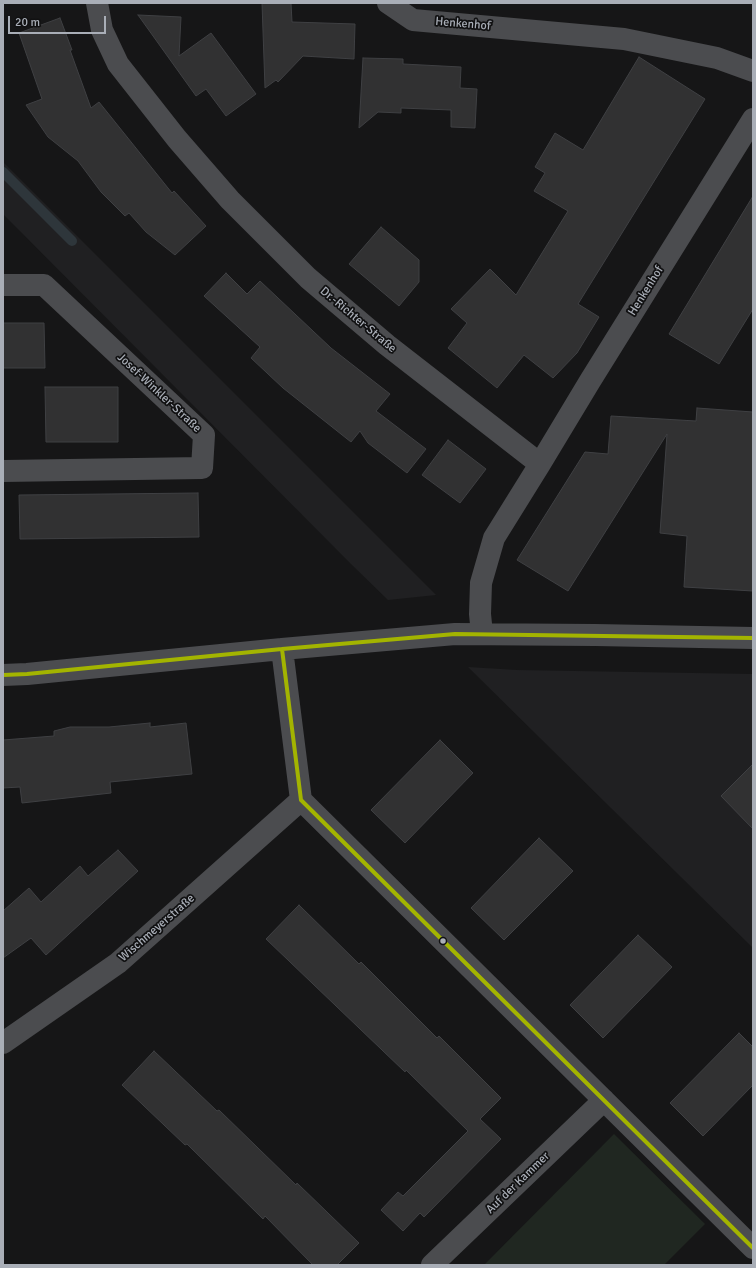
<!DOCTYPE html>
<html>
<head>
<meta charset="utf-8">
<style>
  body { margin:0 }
  #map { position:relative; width:756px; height:1268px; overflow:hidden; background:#161617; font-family:Signika,sans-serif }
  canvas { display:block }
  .frame { position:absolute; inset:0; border:4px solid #a9aeb7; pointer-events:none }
  .scale { position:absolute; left:8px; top:16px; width:98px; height:18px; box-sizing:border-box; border:2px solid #a9aeb7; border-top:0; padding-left:5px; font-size:12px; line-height:14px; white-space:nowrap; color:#a9aeb7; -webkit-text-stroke:3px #111112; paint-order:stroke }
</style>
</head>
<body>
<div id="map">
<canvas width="756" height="1268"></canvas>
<div class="frame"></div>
<div class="scale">20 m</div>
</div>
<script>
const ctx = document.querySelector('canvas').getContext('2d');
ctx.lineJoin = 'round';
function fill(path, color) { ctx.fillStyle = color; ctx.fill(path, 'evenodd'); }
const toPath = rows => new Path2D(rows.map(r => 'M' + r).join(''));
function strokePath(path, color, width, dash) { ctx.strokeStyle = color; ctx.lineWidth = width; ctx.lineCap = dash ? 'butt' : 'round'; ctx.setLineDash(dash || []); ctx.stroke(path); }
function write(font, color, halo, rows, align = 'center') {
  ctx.font = font + ' Signika,sans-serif'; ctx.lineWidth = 3.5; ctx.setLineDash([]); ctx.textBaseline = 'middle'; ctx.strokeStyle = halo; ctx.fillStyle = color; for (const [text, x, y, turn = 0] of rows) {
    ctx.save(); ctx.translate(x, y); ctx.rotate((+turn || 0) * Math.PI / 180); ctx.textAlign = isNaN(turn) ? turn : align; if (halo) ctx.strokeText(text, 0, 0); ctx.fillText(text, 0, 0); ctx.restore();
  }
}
const built = toPath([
  [3,162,436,595,388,600,351,564,3,214],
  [468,667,517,670,753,674,753,948]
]);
const green = toPath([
  [614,1134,705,1224,664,1265,484,1265]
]);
const stream = toPath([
  [3,172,72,241]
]);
const building = toPath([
  [262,3,291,3,292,22,355,24,354,59,303,56,278,82,276,80,265,88,262,3],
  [138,15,181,17,179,56,211,33,256,94,226,116,206,89,196,96,138,15],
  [60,18,72,50,70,50,91,108,99,102,172,193,174,191,206,226,175,255,146,232,129,213,125,216,101,192,78,161,48,137,26,105,42,99,19,33,60,18],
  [639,57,705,99,578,304,599,317,577,353,553,378,524,355,497,388,448,348,467,323,451,309,490,269,516,295,568,211,534,191,545,173,535,167,555,133,583,150,639,57],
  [363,58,403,59,403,64,461,67,460,88,477,89,475,128,451,127,451,110,401,108,401,113,378,112,359,128,363,58],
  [753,196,753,309,719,364,669,334,753,196],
  [381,227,419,260,419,282,399,306,349,264,381,227],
  [226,273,247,294,260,281,331,348,390,394,376,411,426,449,407,473,368,443,360,431,351,442,283,388,251,358,260,347,204,296,226,273],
  [3,323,44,323,45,368,3,368,3,323],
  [45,387,118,387,118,442,46,442,45,387],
  [697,408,753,412,753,591,684,587,687,536,660,533,667,434,568,591,517,560,585,452,608,454,611,416,696,421,697,408],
  [448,440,486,469,460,503,422,475,448,440],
  [198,493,199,537,20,539,19,495,198,493],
  [150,723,150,727,186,723,192,774,110,782,111,793,22,803,20,787,3,788,3,740,54,736,54,731,70,727,109,727,150,723],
  [440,740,473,773,405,843,371,810,440,740],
  [753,764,753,829,721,796,753,764],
  [539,838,573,871,504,940,471,908,539,838],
  [118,850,138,871,46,955,31,938,3,958,3,911,29,888,41,902,80,866,88,876,118,850],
  [299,905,359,964,361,962,437,1038,439,1036,501,1098,480,1119,501,1139,424,1217,420,1213,403,1231,381,1210,398,1192,403,1196,468,1131,406,1070,405,1072,266,939,299,905],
  [638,935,672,967,603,1038,570,1005,638,935],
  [739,1033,753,1047,753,1085,703,1136,670,1103,739,1033],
  [154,1051,217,1111,219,1110,296,1185,297,1183,359,1243,337,1265,313,1265,265,1216,263,1219,187,1144,185,1145,122,1085,154,1051]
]);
const street = toPath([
  [97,3,102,30,118,64,177,139,230,200,308,278,387,345,540,464],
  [388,3,413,20,624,39,717,58,753,71],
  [3,285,44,285,204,435,202,468,3,471],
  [482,634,480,614,481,583,494,538,540,464,590,381,753,119],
  [282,649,301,800,753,1248],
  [3,675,27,674,282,649,455,634,595,635,753,638],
  [3,1043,118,963,301,800],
  [432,1265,604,1100]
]);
const bus1 = toPath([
  [282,649,301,800,753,1248],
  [3,675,27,674,282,649,455,634,753,638]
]);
const markers = [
  [443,941,3.5,"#a9aeb7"]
];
const streetNames = [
  ["Henkenhof",463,24,5],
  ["Henkenhof",646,291,-58],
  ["Dr.-Richter-Straße",358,320,40],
  ["Josef-Winkler-Straße",159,393,43],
  ["Wischmeyerstraße",157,928,-41],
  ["Auf der Kammer",518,1183,-44]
];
fill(built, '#202022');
fill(green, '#202721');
strokePath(stream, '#2e363b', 10);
fill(building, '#313132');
strokePath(building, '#3f4043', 1);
strokePath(street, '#4b4c4f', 22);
strokePath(bus1, '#a3b400', 4);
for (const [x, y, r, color] of markers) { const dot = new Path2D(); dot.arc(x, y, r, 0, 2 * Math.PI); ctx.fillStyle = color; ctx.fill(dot); strokePath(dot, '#111112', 1.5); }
write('12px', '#a9aeb7', '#111112', streetNames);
</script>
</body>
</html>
